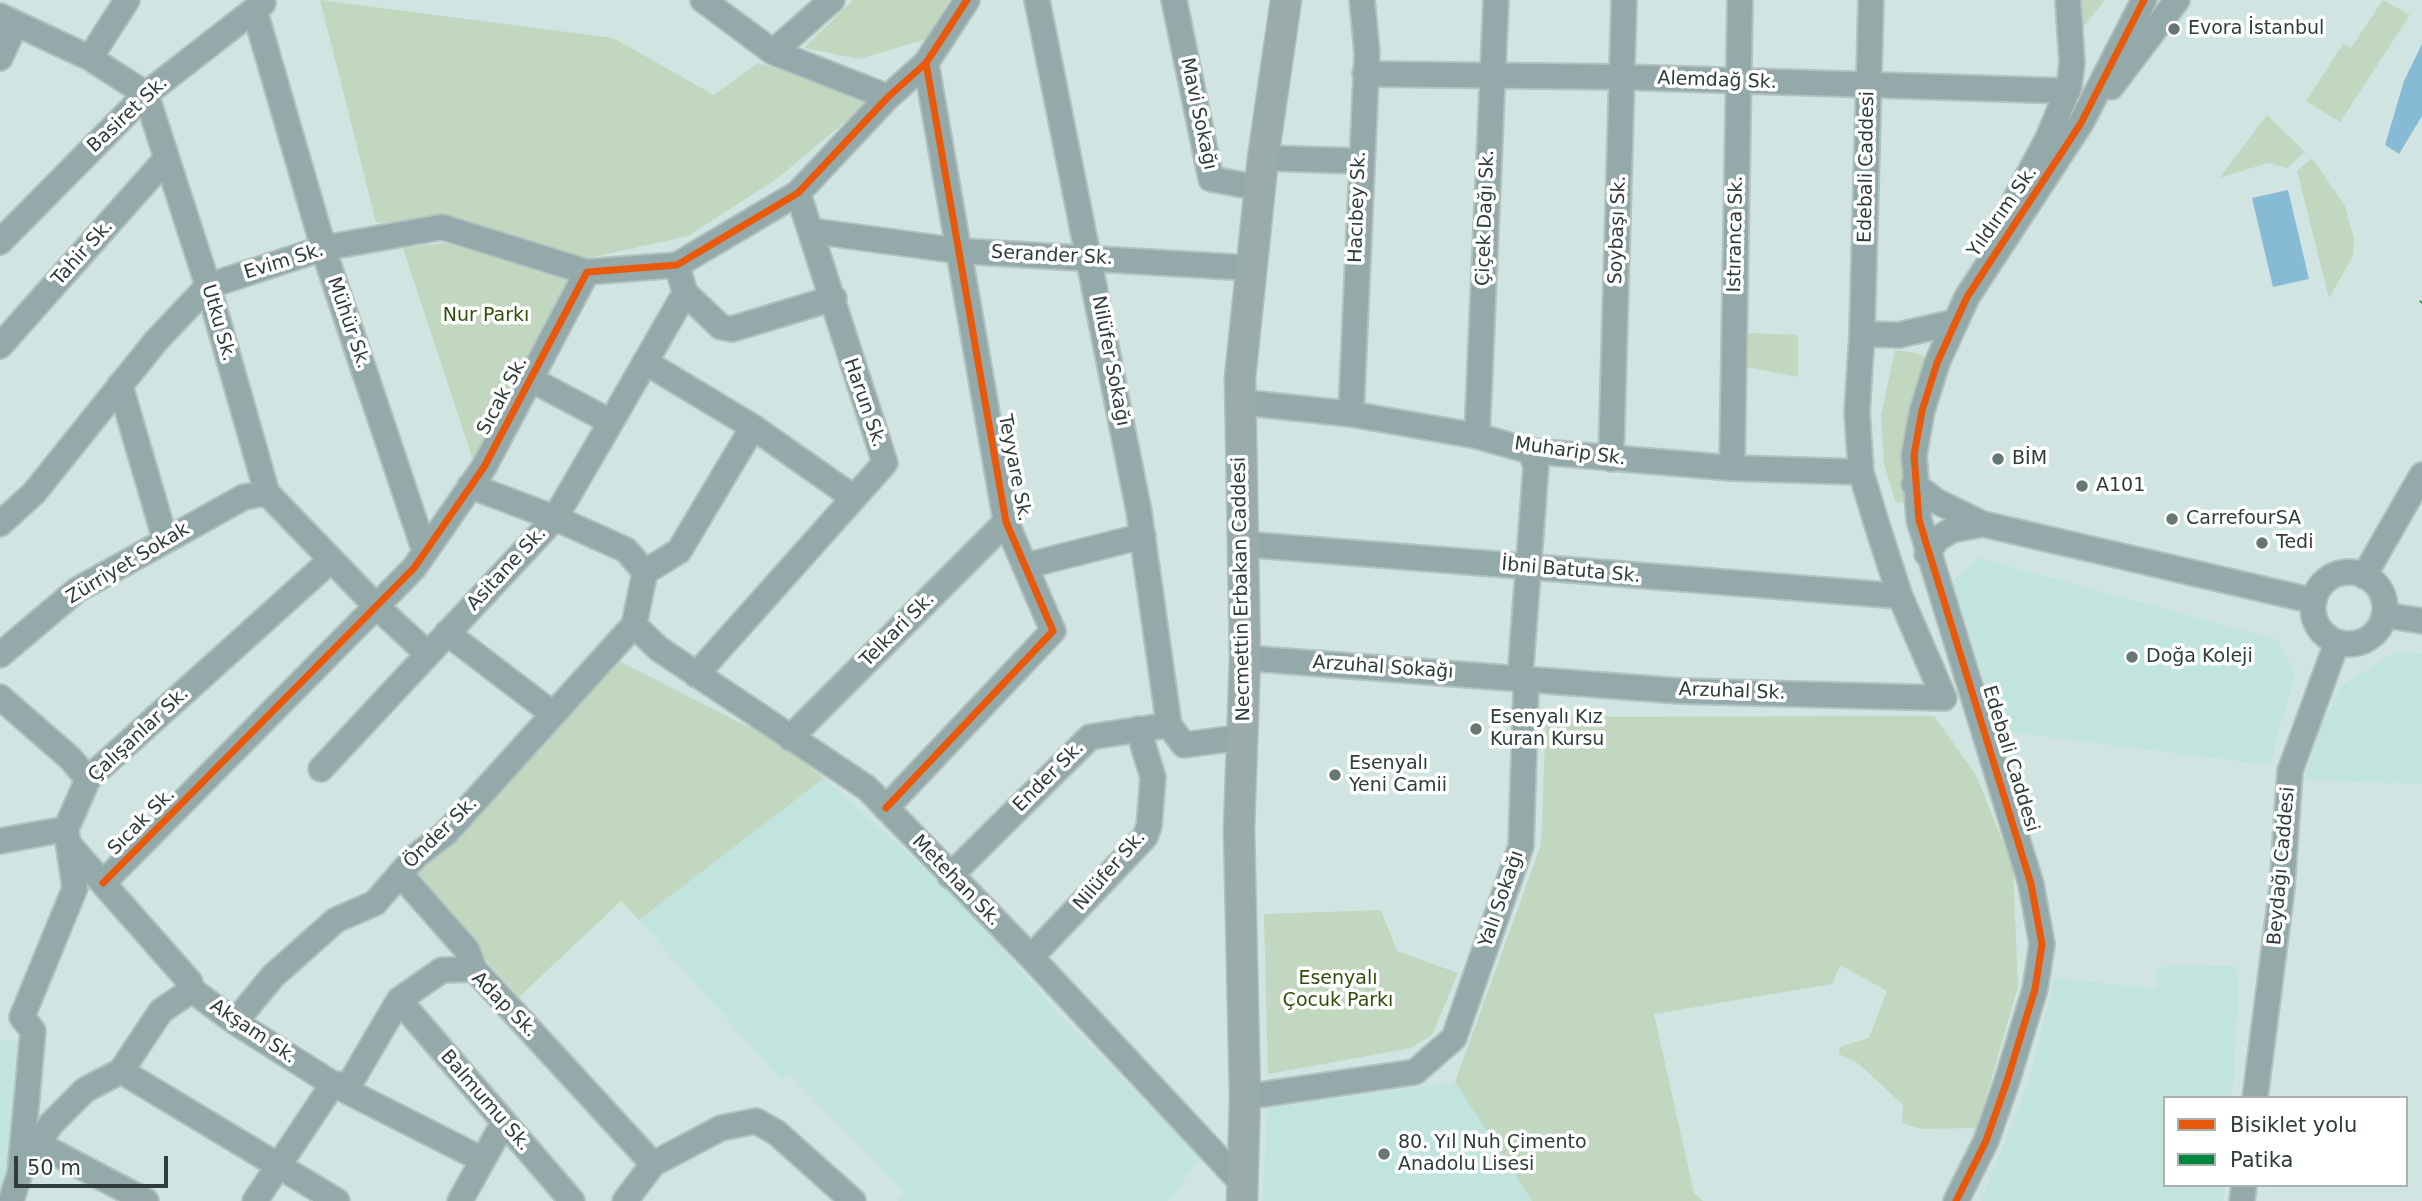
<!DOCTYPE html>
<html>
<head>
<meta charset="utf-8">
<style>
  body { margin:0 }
  #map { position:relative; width:2422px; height:1201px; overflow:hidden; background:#d0e5e1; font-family:"DejaVu Sans",sans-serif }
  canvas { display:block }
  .legend { position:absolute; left:2163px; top:1096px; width:245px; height:91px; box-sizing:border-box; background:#fff; border:2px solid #abb1b0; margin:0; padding:9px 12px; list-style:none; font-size:21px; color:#2e3c3a }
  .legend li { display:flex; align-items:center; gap:14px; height:35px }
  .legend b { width:35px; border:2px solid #abb1b0 }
  .scale { position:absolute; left:14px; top:1156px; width:154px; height:32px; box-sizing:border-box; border:4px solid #2e3c3a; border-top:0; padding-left:9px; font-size:21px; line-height:24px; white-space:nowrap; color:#2e3c3a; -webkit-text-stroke:5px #fff; paint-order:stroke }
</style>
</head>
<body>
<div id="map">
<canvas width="2422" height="1201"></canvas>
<ul class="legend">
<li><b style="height:9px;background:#e8590c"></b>Bisiklet yolu</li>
<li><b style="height:9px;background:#00873e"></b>Patika</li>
</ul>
<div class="scale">50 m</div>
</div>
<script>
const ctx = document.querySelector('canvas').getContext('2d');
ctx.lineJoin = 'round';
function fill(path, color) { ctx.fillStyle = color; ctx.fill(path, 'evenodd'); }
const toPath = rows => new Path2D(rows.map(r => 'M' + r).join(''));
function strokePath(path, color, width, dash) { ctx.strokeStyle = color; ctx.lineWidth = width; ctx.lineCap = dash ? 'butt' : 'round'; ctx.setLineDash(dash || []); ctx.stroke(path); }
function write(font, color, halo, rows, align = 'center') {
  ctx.font = font + ' "DejaVu Sans",sans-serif'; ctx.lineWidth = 7; ctx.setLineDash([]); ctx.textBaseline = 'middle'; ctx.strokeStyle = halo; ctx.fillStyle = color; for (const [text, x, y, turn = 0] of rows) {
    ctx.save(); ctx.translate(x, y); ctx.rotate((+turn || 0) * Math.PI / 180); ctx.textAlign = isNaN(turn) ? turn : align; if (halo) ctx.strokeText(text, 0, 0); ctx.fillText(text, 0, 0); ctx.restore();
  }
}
const built = toPath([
  [1979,558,2278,640,2295,673,2271,760,2261,764,2000,731,1953,580],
  [2395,652,2422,654,2422,784,2304,780,2319,731,2340,686],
  [824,778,966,907,1062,1017,1201,1157,1168,1201,898,1201,905,1193,789,1073,782,1080,639,920],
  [2236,966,2238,993,2232,1098,2165,1098,2165,1185,2225,1185,2223,1201,1981,1201,2028,1084,2055,978,2157,989,2156,967],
  [20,1039,8,1172,0,1197,0,1040],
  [1455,1082,1532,1201,1262,1201,1268,1108]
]);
const green = toPath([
  [320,0,613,38,714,95,758,63,873,99,775,180,688,236,589,258,442,219,376,223],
  [853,0,949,0,927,39,859,59,804,48],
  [2077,0,2105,0,2084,26,2078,7],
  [2383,0,2410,15,2340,122,2306,101,2343,44,2351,48],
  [2267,115,2305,152,2287,168,2268,163,2219,178],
  [2312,158,2345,206,2354,239,2353,256,2329,298,2297,171],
  [445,243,570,280,474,463,403,248],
  [1748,333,1798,335,1798,377,1747,367],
  [1895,350,1917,353,1927,358,1905,502,1896,503,1884,464,1881,416],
  [617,660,776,741,824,778,639,920,621,901,519,997,414,879],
  [1934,716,1976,775,2013,867,2018,987,1977,1128,1921,1129,1902,1123,1903,1105,1859,1064,1839,1054,1839,1047,1869,1038,1887,991,1840,965,1832,984,1654,1014,1694,1193,1703,1201,1532,1201,1455,1082,1541,845,1546,717],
  [1381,910,1397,951,1458,973,1432,1035,1411,1048,1268,1074,1264,914]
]);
const water = toPath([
  [2422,44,2422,116,2399,154,2385,145,2404,81],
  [2288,190,2309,279,2273,287,2252,198]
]);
const minor = toPath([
  [703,0,773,52,888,97],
  [1037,0,1139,512,1169,725],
  [1174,0,1211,179,1260,188],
  [255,12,327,260,425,552],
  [0,16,90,58,146,94,208,286,267,493,377,607,428,654],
  [773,52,832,0],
  [0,58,12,32,10,21],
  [90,58,127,0],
  [1365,74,1622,77,2068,91],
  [2111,87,2177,0],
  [1263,158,1360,161],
  [2015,200,2048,138,2069,87,2072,63,2068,0],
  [812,231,960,251,1251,268],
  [0,242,146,94,263,3],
  [685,293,721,327,732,329,834,298],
  [1862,334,1871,0],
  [0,346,166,159],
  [645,362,753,427],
  [120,385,165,539],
  [1240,402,1351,414,1477,436,1530,451,1732,468,1861,472],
  [1351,414,1367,53,1362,0],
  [611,422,685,293,677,265],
  [1477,436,1496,0],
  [1611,459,1624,0],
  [1732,468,1740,0],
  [1914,484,1936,501,1983,524,2314,601],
  [0,524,34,493,156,341,208,286,324,248,442,227,587,272],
  [1242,544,1900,596],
  [1927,554,1937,539,1952,530,1983,524],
  [1025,566,1143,536],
  [645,572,679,551,753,427,854,498],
  '2313 608a36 36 0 1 1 72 0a36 36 0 1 1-72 0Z',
  [2364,576,2422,475],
  [2384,615,2422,621],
  [634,625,659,649,867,788,1031,957,1240,1181],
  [447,633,553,714],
  [0,655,77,590,244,497,267,493],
  [1245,658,1680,691,1944,698,1900,596,1877,525,1861,472,1857,412,1862,334,1899,335,1955,322],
  [696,675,885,463,798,193],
  [0,697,70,758,88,779],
  [790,738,1006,522],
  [321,769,555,518,611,422,530,379],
  [886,808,1053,631,1006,522,926,63],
  [0,841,66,829],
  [71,847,190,982,192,990,235,1022,333,1084,481,1159],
  [400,874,467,950,474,969],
  [950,876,1090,737,1169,725,1184,745,1243,737],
  [103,883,414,568,484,467,587,272,677,265,798,193,888,97,926,63,967,0],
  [1031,957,1145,837,1149,826,1153,777,1138,729],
  [399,1000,572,1201],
  [235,1022,273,976,336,920,375,903,416,856,446,833,634,625,645,572,626,550,555,518,470,486],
  [121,1071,337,1201],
  [121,1071,161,1011,192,990],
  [1245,1097,1415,1072,1454,1038,1521,846,1526,690,1520,678,1536,466,1530,451],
  [2255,1098,2282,888,2290,771,2337,642],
  [25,1137,146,1201],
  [38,1143,51,1124,85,1090,121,1071],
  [11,1201,20,1173,33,1031,22,1017,75,888,66,829,88,779,331,560],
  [255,1201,333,1084,349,1085,399,1000,442,970,474,969,653,1164],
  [460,1201,504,1122],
  [625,1201,653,1164,721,1128,756,1121,777,1133,853,1201],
  [1956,1201,1986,1141,2007,1081,2035,989,2042,944,2031,884,1919,520,1914,455,1922,411,1937,363,1967,297,2081,123,2144,0],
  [2242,1201,2244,1185]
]);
const major = toPath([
  [1242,1201,1245,1097,1239,829,1245,658,1240,378,1263,158,1286,0]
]);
const quiet = toPath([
  [2421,303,2422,302]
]);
const cycleway = toPath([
  [886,808,1053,631,1006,522,926,63],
  [103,883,414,568,484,467,587,272,677,265,798,193,888,97,926,63,967,0],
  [1956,1201,1986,1141,2007,1081,2035,989,2042,944,2031,884,1919,520,1914,455,1922,411,1937,363,1967,297,2081,123,2144,0]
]);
const markers = [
  [2174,29,7,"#677774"],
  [1998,459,7,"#677774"],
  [2082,486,7,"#677774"],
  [2172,519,7,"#677774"],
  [2262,543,7,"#677774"],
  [2132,657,7,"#677774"],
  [1476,729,7,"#677774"],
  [1335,775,7,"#677774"],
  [1384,1154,7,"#677774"]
];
const poiNames = [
  ["Evora İstanbul",2188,29],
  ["BİM",2012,459],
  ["A101",2096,486],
  ["CarrefourSA",2186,519],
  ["Tedi",2276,543],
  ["Doğa Koleji",2146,657],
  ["Esenyalı Kız",1490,718],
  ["Kuran Kursu",1490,740],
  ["Esenyalı",1349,764],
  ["Yeni Camii",1349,786],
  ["80. Yıl Nuh Çimento",1398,1143],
  ["Anadolu Lisesi",1398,1165]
];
const streetNames = [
  ["Alemdağ Sk.",1717,81,2],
  ["Mavi Sokağı",1198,114,78],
  ["Basiret Sk.",128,115,-43],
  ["Edebali Caddesi",1867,167,-89],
  ["Hacıbey Sk.",1358,207,-88],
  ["Yıldırım Sk.",2003,212,-55],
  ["Çiçek Dağı Sk.",1486,218,-88],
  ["Soybaşı Sk.",1618,230,-88],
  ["Istıranca Sk.",1736,234,-89],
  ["Tahir Sk.",83,253,-48],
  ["Serander Sk.",1052,256,3],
  ["Evim Sk.",284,262,-17],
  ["Utku Sk.",218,323,74],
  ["Mühür Sk.",348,323,71],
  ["Nilüfer Sokağı",1110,361,79],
  ["Sıcak Sk.",503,396,-62],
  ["Harun Sk.",864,403,71],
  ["Muharip Sk.",1570,452,8],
  ["Teyyare Sk.",1014,468,79],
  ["Zürriyet Sokak",128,564,-31],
  ["Asitane Sk.",507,569,-47],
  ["İbni Batuta Sk.",1571,571,5],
  ["Necmettin Erbakan Caddesi",1242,589,-91],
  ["Telkari Sk.",898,630,-45],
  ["Arzuhal Sokağı",1383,668,4],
  ["Arzuhal Sk.",1732,692,2],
  ["Çalışanlar Sk.",139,735,-43],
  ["Edebali Caddesi",2010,759,73],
  ["Ender Sk.",1049,777,-45],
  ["Sıcak Sk.",142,822,-45],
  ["Önder Sk.",441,833,-44],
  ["Beydağı Caddesi",2282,866,-85],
  ["Nilüfer Sk.",1110,871,-49],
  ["Metehan Sk.",956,881,46],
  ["Yalı Sokağı",1502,899,-71],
  ["Adap Sk.",504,1005,45],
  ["Akşam Sk.",253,1032,34],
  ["Balmumu Sk.",485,1101,49]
];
const parkNames = [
  ["Nur Parkı",486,316],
  ["Esenyalı",1338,979],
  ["Çocuk Parkı",1338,1001]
];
fill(built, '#c1e4de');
fill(green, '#c2d7bf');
fill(water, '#87bad4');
strokePath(minor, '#b1c2bf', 28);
strokePath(major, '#b1c2bf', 33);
strokePath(minor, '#94a9aa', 24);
strokePath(major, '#99acab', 30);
strokePath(quiet, '#00873e', 5, [10, 5]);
strokePath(cycleway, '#e8590c', 7);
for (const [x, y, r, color] of markers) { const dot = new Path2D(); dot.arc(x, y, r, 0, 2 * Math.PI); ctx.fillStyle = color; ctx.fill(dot); strokePath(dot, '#fff', 2.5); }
write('19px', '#2e3c3a', '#fff', poiNames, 'left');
write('19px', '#2e3c3a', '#fff', streetNames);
write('19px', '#334c0a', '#fff', parkNames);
</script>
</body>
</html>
